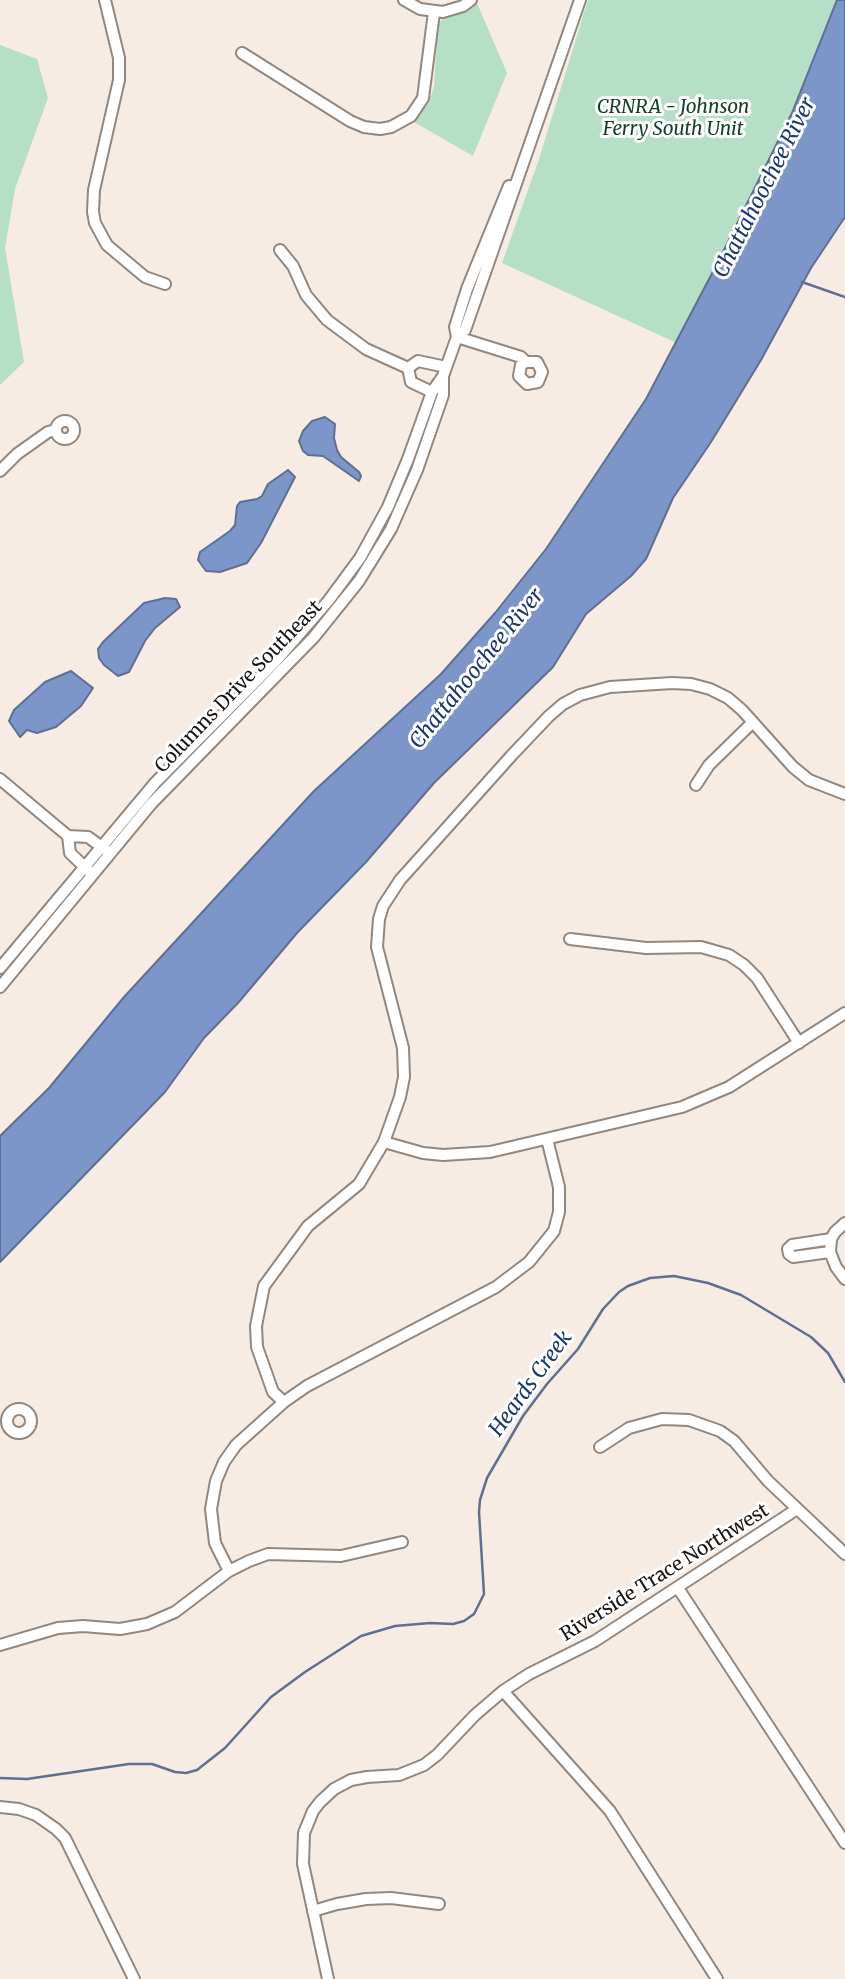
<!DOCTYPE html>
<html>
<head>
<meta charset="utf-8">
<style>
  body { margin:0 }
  canvas { display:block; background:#f7ece4 }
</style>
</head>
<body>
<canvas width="845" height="1979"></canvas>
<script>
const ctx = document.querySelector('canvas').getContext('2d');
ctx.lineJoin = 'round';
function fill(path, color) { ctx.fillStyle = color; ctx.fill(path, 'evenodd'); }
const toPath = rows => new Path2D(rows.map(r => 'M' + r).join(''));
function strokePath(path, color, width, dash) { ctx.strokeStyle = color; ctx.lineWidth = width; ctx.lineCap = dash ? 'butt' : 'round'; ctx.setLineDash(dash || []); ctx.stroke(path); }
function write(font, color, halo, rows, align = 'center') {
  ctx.font = font + ' Merriweather,serif'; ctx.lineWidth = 6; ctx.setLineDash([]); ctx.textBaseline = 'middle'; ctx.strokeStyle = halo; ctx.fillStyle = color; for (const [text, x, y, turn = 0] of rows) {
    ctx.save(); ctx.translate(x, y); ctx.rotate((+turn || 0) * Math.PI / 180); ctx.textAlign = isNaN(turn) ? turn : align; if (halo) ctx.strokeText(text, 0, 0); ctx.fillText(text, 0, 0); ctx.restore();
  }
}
const green = toPath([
  [588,0,845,0,845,13,681,345,502,263,539,159],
  [477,3,507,73,473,156,412,121,428,104,434,87,438,24,444,17,457,14],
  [0,45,37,59,48,98,15,189,5,248,24,362,0,385]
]);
const water = toPath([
  [837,0,845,0,845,217,811,268,761,360,711,442,673,498,646,559,631,576,586,614,553,667,434,783,366,862,297,933,238,1003,204,1038,165,1092,0,1262,0,1136,49,1088,124,997,314,791,441,674,495,613,546,549,646,399,718,262,792,113,837,0],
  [325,417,335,424,334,438,337,450,341,457,359,472,361,476,359,481,323,456,308,455,303,451,299,441,303,431,312,421,325,417],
  [288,470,295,477,261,543,247,563,220,572,206,571,198,560,200,552,230,531,235,525,237,506,240,502,257,499,262,496,268,484,288,470],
  [165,598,176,599,180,607,155,628,145,641,129,672,118,676,104,665,99,658,98,649,103,642,144,603,165,598],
  [71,671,93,688,81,706,56,727,37,733,27,730,20,737,9,721,14,710,45,682,71,671]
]);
const stream = toPath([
  [802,282,845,297],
  [0,1778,27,1779,129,1764,152,1764,175,1772,186,1773,197,1770,225,1748,271,1697,305,1672,361,1636,395,1626,430,1623,453,1624,464,1621,474,1614,484,1594,479,1512,480,1500,487,1478,523,1416,547,1384,578,1349,603,1309,619,1292,628,1286,650,1278,674,1276,708,1283,741,1295,811,1337,828,1353,845,1382]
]);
const minor = toPath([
  [105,0,119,58,119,80,94,190,93,212,95,223,107,245,145,277,165,284],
  [404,0,420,9,443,12,463,6,471,0],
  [242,53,350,121,364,127,380,129,391,127,411,116,423,98,434,12],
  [280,250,293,266,306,295,327,320,366,349,408,368],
  [457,337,455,327,467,289,509,186],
  [457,337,521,357,526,362,537,362,542,372,538,382,527,384,519,376,521,365,526,362],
  [408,368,418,361,446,367],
  [408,368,411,382,432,392],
  [443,376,457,337,465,330,580,0],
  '56 430a9 9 0 1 1 18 0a9 9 0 1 1-18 0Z',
  [0,471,17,454,48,432,56,430],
  [0,779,68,836,88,837,106,850],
  [696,785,709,765,753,722],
  [68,836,70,853,89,871],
  [570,939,646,948,701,947,729,955,744,965,757,978,799,1043],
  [0,968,155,783,276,661,329,600,360,558,388,507,408,459,432,392,443,376,443,395,417,470,391,529,359,581,314,637,151,804,0,987],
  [384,1142,423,1153,443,1155,490,1152,682,1107,729,1087,845,1013],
  [845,1223,835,1232,831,1239,830,1252,836,1267,845,1279],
  [830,1252,793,1257,789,1254,788,1249,792,1245,831,1239],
  [284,1402,273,1392,257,1347,256,1326,264,1286,308,1226,359,1184,384,1142,400,1097,404,1077,403,1048,377,947,379,919,383,906,400,880,512,755,549,716,563,704,580,695,610,687,672,683,691,684,710,689,728,698,742,710,793,767,809,780,845,794],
  '7 1421a12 12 0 1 1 24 0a12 12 0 1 1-24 0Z',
  [600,1447,629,1428,662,1419,689,1420,720,1431,734,1441,768,1481,845,1554],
  [229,1571,215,1543,211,1509,216,1481,224,1462,236,1445,284,1402,307,1386,496,1287,529,1262,554,1231,559,1212,559,1187,547,1139],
  [678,1588,845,1843],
  [0,1645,58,1628,83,1626,120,1629,147,1624,175,1612,229,1571,249,1561,268,1554,341,1556,402,1542],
  [503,1691,610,1811,717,1979],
  [0,1807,19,1809,36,1815,56,1829,65,1838,134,1979],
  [313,1911,337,1904,366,1899,391,1898,439,1904],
  [328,1979,303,1864,304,1833,313,1811,320,1802,334,1789,351,1780,367,1777,399,1775,424,1765,437,1755,475,1715,503,1691,529,1674,595,1641,797,1509]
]);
const parkNames = [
  ["CRNRA - Johnson",673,108],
  ["Ferry South Unit",673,130]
];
const streetNames = [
  ["Columns Drive Southeast",239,687,-46],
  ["Riverside Trace Northwest",665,1573,-32]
];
const waterNames = [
  ["Chattahoochee River",765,188,-63],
  ["Chattahoochee River",477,669,-51],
  ["Heards Creek",531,1384,-54]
];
fill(green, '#b6dfc7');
fill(water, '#7c96c9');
strokePath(water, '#5e6f92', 2);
strokePath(stream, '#5e6f92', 2.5);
strokePath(minor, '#91877f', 14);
strokePath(minor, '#fff', 10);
write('italic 19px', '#0e3f28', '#fff', parkNames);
write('19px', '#181411', '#fff', streetNames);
write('italic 21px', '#1a3774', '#fff', waterNames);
</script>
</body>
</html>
